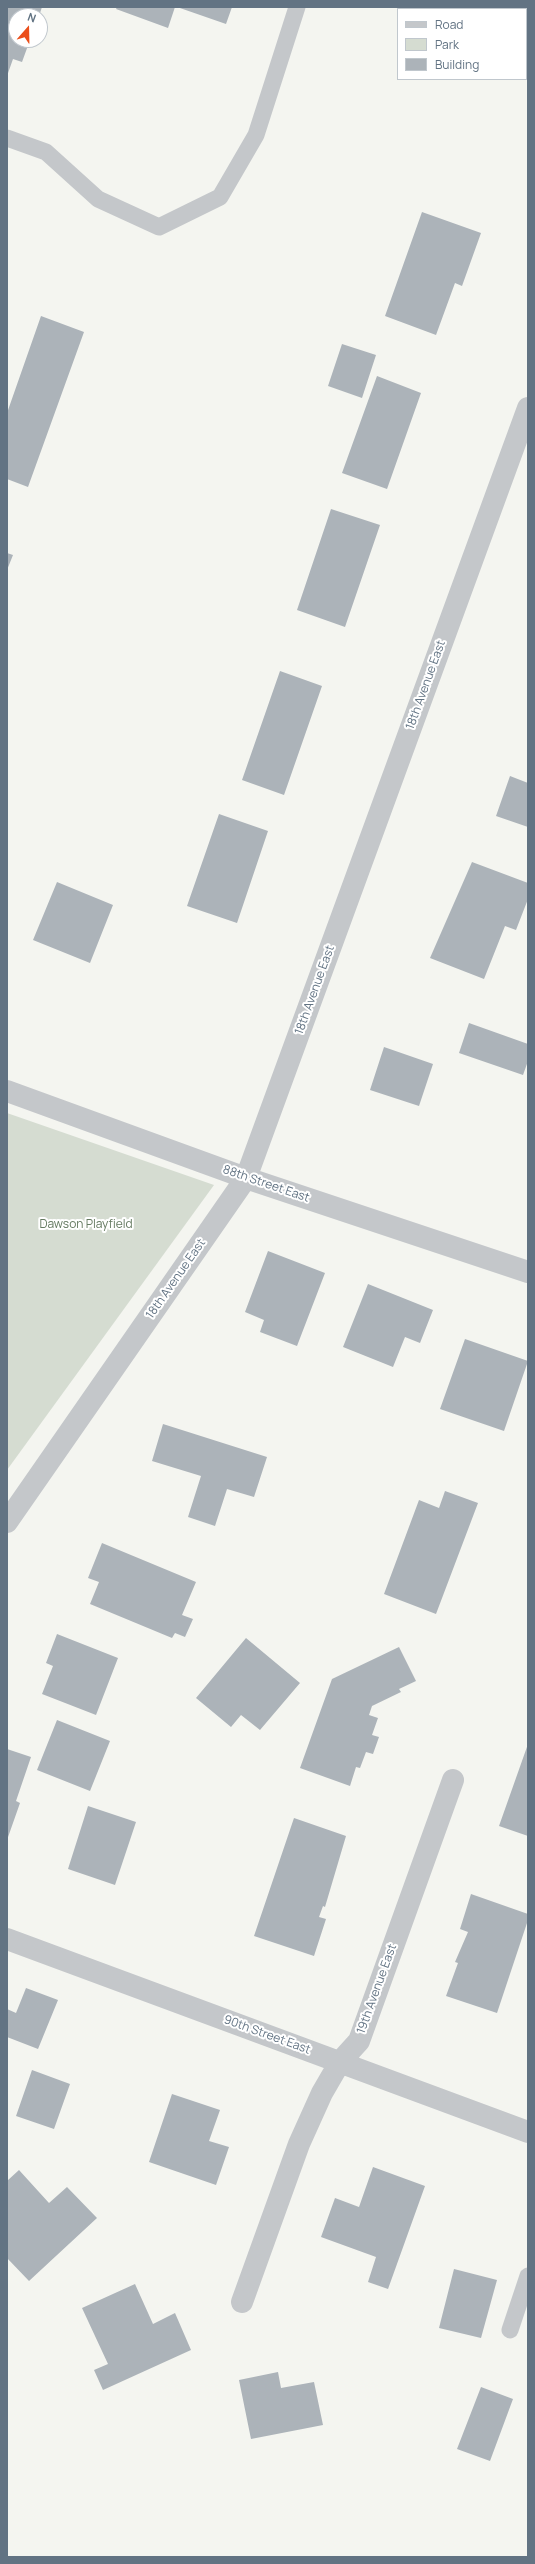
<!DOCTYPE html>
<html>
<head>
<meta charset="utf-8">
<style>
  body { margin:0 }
  #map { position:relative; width:535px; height:2564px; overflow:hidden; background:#f4f5f0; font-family:Manrope,sans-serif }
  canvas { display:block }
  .frame { position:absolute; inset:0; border:8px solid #627383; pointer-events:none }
  .legend { position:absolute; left:397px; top:8px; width:130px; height:72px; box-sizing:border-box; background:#fff; border:1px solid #c0c7cd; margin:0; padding:5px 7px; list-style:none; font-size:12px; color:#627383 }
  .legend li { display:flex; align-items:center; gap:8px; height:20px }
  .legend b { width:20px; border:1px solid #c0c7cd }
  .north { position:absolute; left:8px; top:8px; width:40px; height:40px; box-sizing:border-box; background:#fff; border:1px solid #c0c7cd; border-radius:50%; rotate:20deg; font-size:11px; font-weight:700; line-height:16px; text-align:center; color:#627383 }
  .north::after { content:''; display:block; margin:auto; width:14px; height:18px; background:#eb4e1a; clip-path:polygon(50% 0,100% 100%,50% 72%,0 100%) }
</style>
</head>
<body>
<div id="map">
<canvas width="535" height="2564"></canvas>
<div class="frame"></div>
<ul class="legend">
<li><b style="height:5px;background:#c4c7ca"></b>Road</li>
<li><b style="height:11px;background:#d5dcd1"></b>Park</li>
<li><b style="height:11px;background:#acb3b9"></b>Building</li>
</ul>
<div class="north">N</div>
</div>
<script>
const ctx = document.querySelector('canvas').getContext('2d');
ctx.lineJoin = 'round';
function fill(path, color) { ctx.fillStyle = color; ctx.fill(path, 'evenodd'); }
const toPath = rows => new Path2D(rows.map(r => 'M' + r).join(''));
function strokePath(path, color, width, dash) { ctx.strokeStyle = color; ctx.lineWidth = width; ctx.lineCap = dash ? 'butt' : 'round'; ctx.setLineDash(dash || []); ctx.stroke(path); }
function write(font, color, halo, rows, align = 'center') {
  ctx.font = font + ' Manrope,sans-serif'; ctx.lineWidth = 4; ctx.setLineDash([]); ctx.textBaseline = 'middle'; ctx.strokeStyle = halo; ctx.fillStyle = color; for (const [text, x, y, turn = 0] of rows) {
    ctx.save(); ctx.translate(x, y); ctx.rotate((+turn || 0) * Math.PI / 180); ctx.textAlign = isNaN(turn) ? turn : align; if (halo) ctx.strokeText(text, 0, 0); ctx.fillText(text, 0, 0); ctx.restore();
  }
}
const green = toPath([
  [7,1113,214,1185,7,1470]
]);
const building = toPath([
  [7,7,42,7,39,16,16,16,16,40,30,40,22,62,13,59,7,76],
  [117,7,175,7,168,28,116,9],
  [177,7,232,7,226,24],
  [422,212,481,233,462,286,455,283,436,335,385,316],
  [41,316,84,332,28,487,7,479,7,413],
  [342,344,376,355,362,398,328,386],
  [377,376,421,393,387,489,342,473],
  [331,509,380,525,345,627,297,610],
  [7,553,13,555,7,570],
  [280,671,322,686,284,795,242,780],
  [510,776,528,783,528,827,496,816],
  [219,814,268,831,237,923,187,906],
  [472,862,528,883,528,899,516,930,505,926,484,979,430,958],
  [57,882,113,905,90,963,33,940],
  [469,1023,528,1044,528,1061,523,1075,459,1053],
  [384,1047,433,1064,419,1106,370,1090],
  [268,1251,325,1273,297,1346,260,1332,264,1320,245,1312],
  [368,1284,433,1310,420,1343,405,1337,393,1367,343,1347],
  [465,1339,528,1361,504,1431,440,1409],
  [163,1424,267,1457,254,1497,227,1489,215,1526,188,1517,201,1476,152,1461],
  [445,1491,478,1503,436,1614,384,1594,419,1500,439,1508],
  [102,1543,196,1582,182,1615,193,1619,185,1637,175,1633,172,1638,90,1604,99,1582,88,1578],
  [57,1634,118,1658,96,1715,42,1694,53,1666,46,1663],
  [246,1638,300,1683,260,1730,241,1715,231,1727,196,1698],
  [399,1647,416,1681,399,1689,401,1692,372,1706,369,1715,378,1718,372,1735,379,1737,373,1754,366,1752,360,1768,356,1767,350,1786,300,1768,332,1679],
  [57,1720,110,1741,90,1791,37,1770],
  [528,1744,528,1836,499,1826],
  [7,1749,31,1757,16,1801,20,1803,7,1840],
  [88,1806,136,1822,115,1885,68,1869],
  [294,1818,346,1836,325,1907,323,1906,319,1917,326,1919,314,1956,254,1936],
  [471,1894,528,1914,528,1920,497,2013,446,1996,458,1963,455,1962,468,1932,460,1929],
  [26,1988,58,2000,38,2049,7,2037,7,2009,16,2013],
  [32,2070,70,2084,54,2129,16,2116],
  [172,2094,220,2110,209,2141,229,2147,216,2185,149,2162],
  [373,2167,425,2186,388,2289,368,2282,376,2257,321,2237,335,2198,359,2207],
  [19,2170,49,2203,67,2187,97,2218,29,2281,7,2258,7,2181],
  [454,2269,497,2280,481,2338,439,2328],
  [135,2284,153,2324,175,2313,191,2350,103,2390,94,2370,108,2364,82,2308],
  [278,2372,281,2388,314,2382,323,2425,251,2439,239,2380],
  [481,2387,513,2399,490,2461,457,2449]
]);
const lane = toPath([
  [7,138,46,152,98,199,159,227,220,197,256,135,297,7],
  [510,2330,528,2276]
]);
const street = toPath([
  [7,1091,246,1178,528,1272],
  [7,1522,246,1178,528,408],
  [7,1939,528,2132],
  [242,2302,299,2144,322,2093,340,2062,359,2041,453,1780]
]);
const streetNames = [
  ["18th Avenue East",426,685,-70],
  ["18th Avenue East",315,990,-70],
  ["88th Street East",266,1184,19],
  ["18th Avenue East",176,1279,-55],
  ["19th Avenue East",377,1989,-70],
  ["90th Street East",267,2035,20]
];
const parkNames = [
  ["Dawson Playfield",86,1225]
];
fill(green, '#d5dcd1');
fill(building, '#acb3b9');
strokePath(lane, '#c4c7ca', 17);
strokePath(street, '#c4c7ca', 22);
write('12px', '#627383', '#fff', streetNames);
write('12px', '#657a61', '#fff', parkNames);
</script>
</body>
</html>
